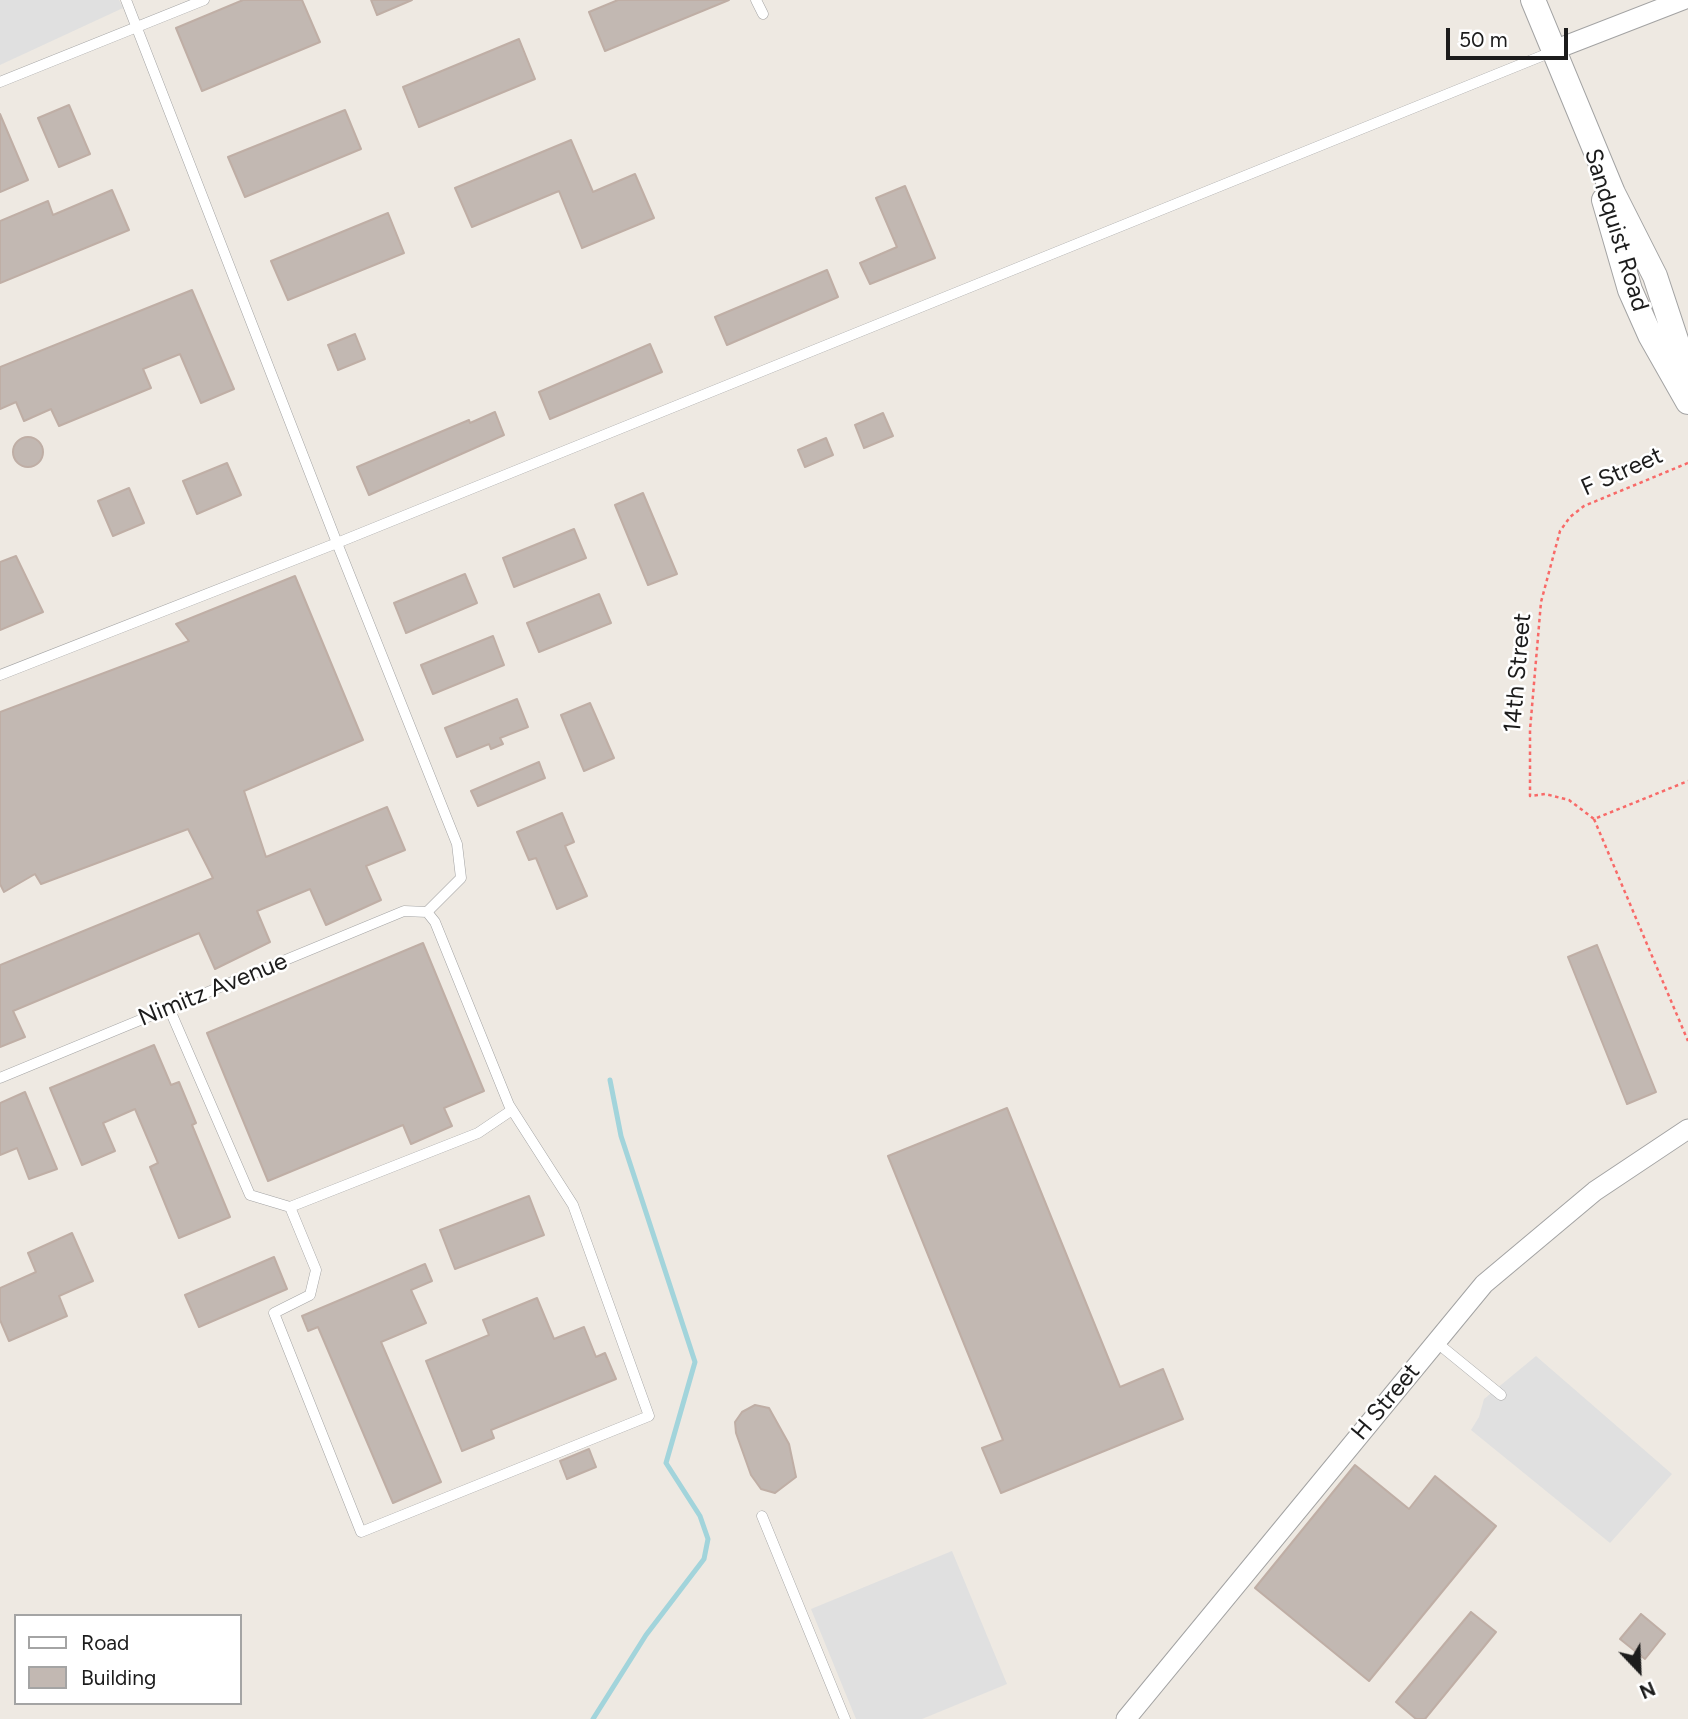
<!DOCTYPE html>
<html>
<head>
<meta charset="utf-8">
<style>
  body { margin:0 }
  #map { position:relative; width:1688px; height:1719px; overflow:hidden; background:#eee9e2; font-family:Figtree,sans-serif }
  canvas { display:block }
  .legend { position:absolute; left:14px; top:1614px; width:228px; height:91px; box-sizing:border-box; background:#fff; border:2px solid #a4a4a4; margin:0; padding:9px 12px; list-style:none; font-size:21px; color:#1c1c1c }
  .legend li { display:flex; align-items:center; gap:14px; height:35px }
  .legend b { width:35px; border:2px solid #a4a4a4 }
  .north { position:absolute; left:1604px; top:1635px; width:70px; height:70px; -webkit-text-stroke:5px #fff; paint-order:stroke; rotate:157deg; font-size:19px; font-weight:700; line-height:28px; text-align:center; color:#1c1c1c }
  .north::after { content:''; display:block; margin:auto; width:24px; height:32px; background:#1c1c1c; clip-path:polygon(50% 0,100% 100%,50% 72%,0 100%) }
  .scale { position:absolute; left:1446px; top:28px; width:122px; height:32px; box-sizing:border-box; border:4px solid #1c1c1c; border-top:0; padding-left:9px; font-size:21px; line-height:24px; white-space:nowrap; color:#1c1c1c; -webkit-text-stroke:5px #fff; paint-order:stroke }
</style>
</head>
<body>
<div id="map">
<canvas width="1688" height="1719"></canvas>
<ul class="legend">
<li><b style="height:9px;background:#fff"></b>Road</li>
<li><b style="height:19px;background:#c2b8b2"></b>Building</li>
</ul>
<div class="north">N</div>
<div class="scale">50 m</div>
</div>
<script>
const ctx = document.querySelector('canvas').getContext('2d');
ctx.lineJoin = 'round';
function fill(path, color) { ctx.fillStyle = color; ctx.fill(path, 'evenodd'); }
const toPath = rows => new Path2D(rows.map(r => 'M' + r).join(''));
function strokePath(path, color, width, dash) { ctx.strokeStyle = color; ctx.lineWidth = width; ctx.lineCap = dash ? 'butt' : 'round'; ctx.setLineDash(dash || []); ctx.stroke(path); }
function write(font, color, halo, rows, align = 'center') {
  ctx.font = font + ' Figtree,sans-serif'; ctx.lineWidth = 5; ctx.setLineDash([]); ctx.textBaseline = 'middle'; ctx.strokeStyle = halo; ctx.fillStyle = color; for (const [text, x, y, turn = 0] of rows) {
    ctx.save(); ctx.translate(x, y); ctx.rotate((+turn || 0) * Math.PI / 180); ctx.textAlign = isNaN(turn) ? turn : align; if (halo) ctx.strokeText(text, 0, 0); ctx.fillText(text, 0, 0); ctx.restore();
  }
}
const parking = toPath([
  [0,0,119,0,123,8,0,65],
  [1536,1356,1672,1474,1610,1543,1471,1430,1479,1417,1484,1399],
  [952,1551,1007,1684,922,1719,856,1719,811,1609]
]);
const stream = toPath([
  [593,1719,646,1635,704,1559,708,1539,700,1516,666,1463,695,1362,621,1136,610,1080]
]);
const building = toPath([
  [243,0,302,0,320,42,202,91,176,28,243,0],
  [371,0,412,0,377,15,371,0],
  [618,0,729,0,605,51,589,12,618,0],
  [519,39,535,79,419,127,403,87,519,39],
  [69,105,90,154,59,167,38,118,69,105],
  [345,110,361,149,245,197,228,157,345,110],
  [0,114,28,180,0,192,0,114],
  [571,140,593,192,635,174,654,218,582,248,559,191,472,227,455,188,571,140],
  [905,186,935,258,870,284,860,263,897,247,876,198,905,186],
  [112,190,129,230,0,283,0,221,48,201,53,215,112,190],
  [388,213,404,253,288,300,271,261,388,213],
  [827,270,838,297,727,345,715,317,827,270],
  [192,290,234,389,201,403,180,354,143,369,151,388,59,426,51,409,24,421,16,402,0,409,0,367,192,290],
  [355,334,365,359,338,370,328,345,355,334],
  [650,344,662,372,550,419,539,392,650,344],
  [495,412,504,435,369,495,357,467,469,420,470,423,495,412],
  [883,413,893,436,864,448,855,425,883,413],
  '13 452a15 15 0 1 1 30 0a15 15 0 1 1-30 0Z',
  [826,438,833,455,805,467,798,450,826,438],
  [227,463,241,495,197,514,183,481,227,463],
  [129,488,144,523,113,536,98,501,129,488],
  [643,493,677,574,648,585,615,505,643,493],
  [574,529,586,558,514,587,503,558,574,529],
  [16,556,43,612,0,630,0,562,16,556],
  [465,574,477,603,406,633,394,603,465,574],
  [295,576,363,740,244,791,266,857,387,807,405,850,366,866,381,900,326,925,310,889,257,911,270,942,215,969,199,933,13,1011,25,1037,0,1047,0,965,213,878,188,829,41,884,35,874,4,892,0,884,0,712,189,641,176,624,295,576],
  [599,594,611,623,539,652,527,623,599,594],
  [493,636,504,665,433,694,421,665,493,636],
  [517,699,528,727,500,738,503,744,491,749,489,744,457,757,445,728,517,699],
  [590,703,614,758,584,771,561,715,590,703],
  [539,762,545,778,478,806,471,791,539,762],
  [562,813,574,842,565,846,587,896,557,909,536,858,529,860,517,832,562,813],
  [423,943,484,1091,444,1108,452,1126,411,1144,403,1125,268,1181,207,1033,423,943],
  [1597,945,1656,1092,1627,1104,1568,957,1597,945],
  [154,1045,171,1085,179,1082,196,1123,192,1125,230,1217,179,1238,150,1167,158,1163,135,1109,103,1123,115,1151,82,1165,50,1088,154,1045],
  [25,1092,57,1169,29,1179,17,1148,0,1155,0,1103,25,1092],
  [1007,1108,1120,1387,1163,1369,1183,1419,1001,1493,982,1448,1003,1440,888,1156,1007,1108],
  [529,1196,544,1235,455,1269,440,1230,529,1196],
  [72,1233,93,1281,59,1296,67,1316,9,1341,0,1320,0,1288,36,1272,28,1253,72,1233],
  [274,1257,287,1289,199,1327,185,1295,274,1257],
  [425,1264,432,1281,411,1290,426,1323,381,1342,441,1482,393,1503,318,1327,308,1331,302,1316,425,1264],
  [537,1298,554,1339,584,1327,596,1357,605,1353,616,1379,491,1430,494,1438,462,1451,426,1361,489,1335,483,1320,537,1298],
  [755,1405,769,1408,789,1444,796,1477,775,1493,761,1489,751,1475,736,1433,735,1422,742,1412,755,1405],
  [589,1449,596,1467,567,1479,560,1461,589,1449],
  [1355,1465,1409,1509,1435,1476,1496,1526,1369,1681,1255,1588,1355,1465],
  [1471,1612,1496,1632,1425,1719,1416,1719,1396,1702,1471,1612],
  [1641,1614,1665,1634,1645,1659,1620,1639,1641,1614]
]);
const path = toPath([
  [1688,463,1584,506,1570,517,1560,531,1541,602,1530,730,1530,796,1545,794,1569,800,1594,819,1688,781],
  [1594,819,1688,1041]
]);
const service = toPath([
  [126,0,337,543,1554,51],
  [756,0,763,14],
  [0,82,204,0],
  [0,675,337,543,457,844,461,878,427,912],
  [169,1008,250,1195,290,1207,478,1133,512,1110],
  [0,1078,404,911,427,912],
  [290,1207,316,1270,310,1295,274,1313,361,1532,649,1416,573,1205,509,1105,435,922,427,912],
  [1436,1342,1501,1395],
  [762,1516,845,1719]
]);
const minor = toPath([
  [1554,50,1683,0],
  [1126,1719,1484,1284,1595,1191,1688,1129]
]);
const tertiary = toPath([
  [1533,0,1613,193,1655,276,1688,376],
  [1604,200,1630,290,1650,335,1688,402]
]);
const streetNames = [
  ["Sandquist Road",1616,230,73],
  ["F Street",1622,472,-24],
  ["14th Street",1518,673,-85],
  ["Nimitz Avenue",213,990,-22],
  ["H Street",1386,1402,-50]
];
fill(parking, '#e0e0e0');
strokePath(stream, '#a2d4db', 5);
fill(building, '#c2b8b2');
strokePath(building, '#bfaea5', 2);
strokePath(service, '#a3a3a3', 11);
strokePath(minor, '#a3a3a3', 21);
strokePath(tertiary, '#a3a3a3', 26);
strokePath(path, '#f86a68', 2.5, [3.5, 3.5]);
strokePath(service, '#fff', 10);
strokePath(minor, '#fff', 19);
strokePath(tertiary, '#fff', 24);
write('24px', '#1c1c1c', '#fff', streetNames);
</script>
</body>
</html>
